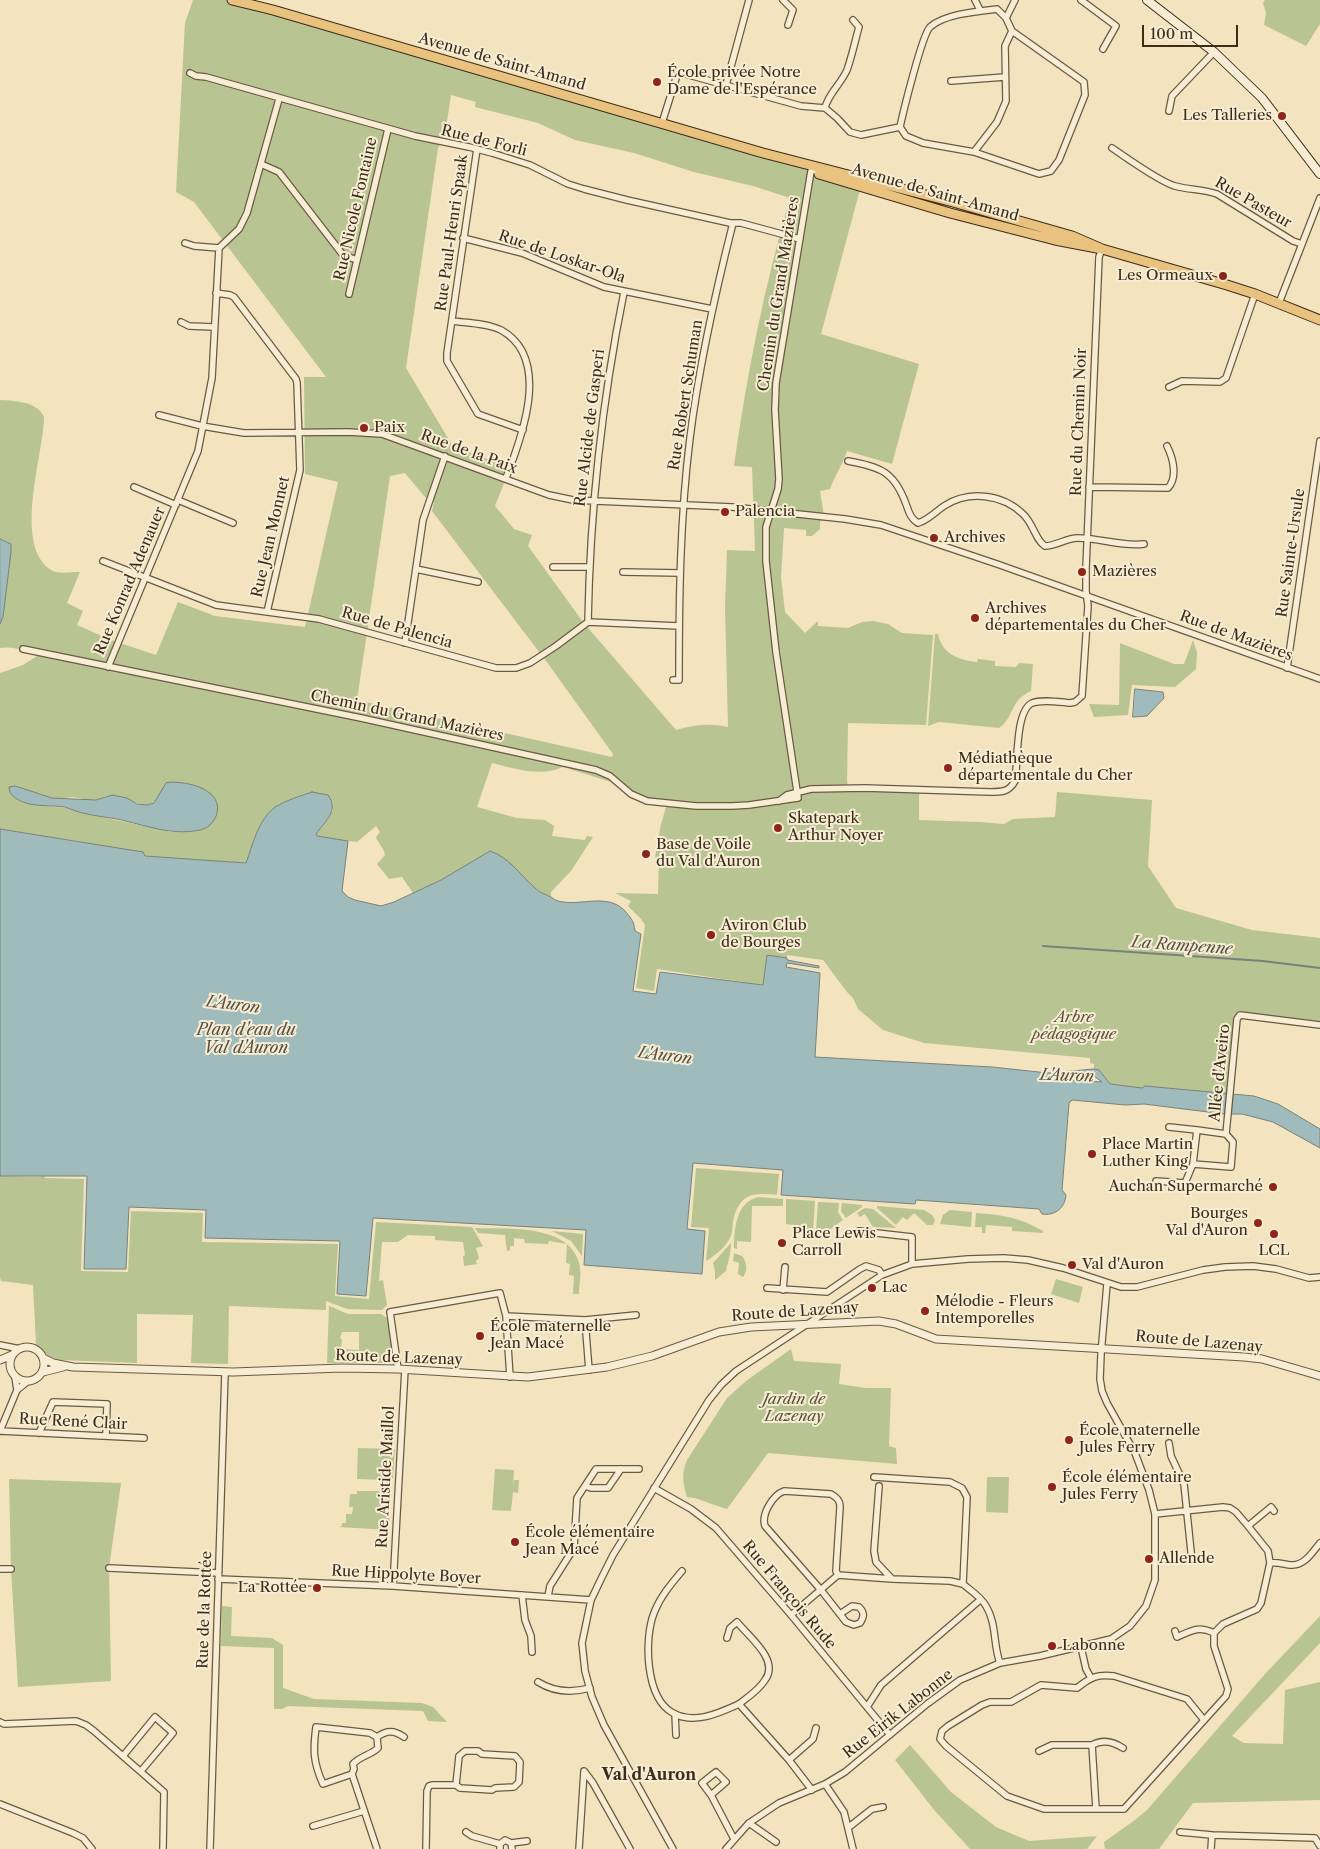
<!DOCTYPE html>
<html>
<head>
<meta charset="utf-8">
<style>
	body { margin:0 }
	#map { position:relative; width:1320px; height:1849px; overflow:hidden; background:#f3e3be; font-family:"Libre Caslon Text",serif }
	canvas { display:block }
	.scale { position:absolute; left:1142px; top:25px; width:96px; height:22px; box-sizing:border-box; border:2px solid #3c2c18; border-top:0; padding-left:6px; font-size:15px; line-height:18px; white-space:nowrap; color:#3c2c18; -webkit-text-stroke:4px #f7edd5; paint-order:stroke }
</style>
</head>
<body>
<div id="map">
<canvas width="1320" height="1849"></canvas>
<div class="scale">100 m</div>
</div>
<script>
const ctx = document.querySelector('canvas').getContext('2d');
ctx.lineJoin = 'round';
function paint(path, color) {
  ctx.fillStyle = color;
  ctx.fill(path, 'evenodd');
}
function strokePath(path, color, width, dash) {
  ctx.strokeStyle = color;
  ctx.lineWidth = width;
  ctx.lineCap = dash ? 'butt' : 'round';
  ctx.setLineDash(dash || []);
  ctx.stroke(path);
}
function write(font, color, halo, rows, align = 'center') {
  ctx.font = font + ' "Libre Caslon Text",serif';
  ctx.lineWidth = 4;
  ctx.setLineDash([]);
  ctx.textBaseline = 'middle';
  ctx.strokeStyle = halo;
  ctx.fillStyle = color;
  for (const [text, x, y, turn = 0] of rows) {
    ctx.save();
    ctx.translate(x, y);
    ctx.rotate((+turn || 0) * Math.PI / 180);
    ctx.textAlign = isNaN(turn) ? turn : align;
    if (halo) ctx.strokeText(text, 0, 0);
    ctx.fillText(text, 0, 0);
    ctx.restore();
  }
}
paint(new Path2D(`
	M193,0H232L763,153L811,171L861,186L821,334L919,364L892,464L847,451C843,464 835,475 830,489L820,491L824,516L820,522V529L812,536H806V530L784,528L781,577L785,612L805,633L818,621V626L848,628L862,622L873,621L888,624L902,633L933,635L926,725L848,723L847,781L848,787L919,790V820L980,822L1004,824L1013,819L1055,817L1057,792L1152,800L1148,866L1176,908L1252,930L1320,938V1025L1240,1015L1230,1094L1145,1086L1142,1088L1110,1084L1099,1070L1094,1069V1064L1090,1063V1058L924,1043L883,1030L858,1009L853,998L847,992L823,960L787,955V958L767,955L763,985L657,969L654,991L636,988L645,925L641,919L628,906L631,901L615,893L658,894L659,858L655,857L661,824L667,804L647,801L621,785L563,767C540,777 516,769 492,763L477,807L517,818L545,820L554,826L552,836L585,840L587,836L593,837L571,871L551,892V896L542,894L490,851L441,880L413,893L402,877L389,879L377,864L385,855C384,848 378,843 376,837L380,832L376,826L357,842L317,837L316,834L333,810L312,792C300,796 286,800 275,807C258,820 253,844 247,863L145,856L77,841L0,829V673L23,665L37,656C24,650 14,646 0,648V400C15,401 37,401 44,417C44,454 11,548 53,571C59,574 72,572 80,572L67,603L83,611L77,625L111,640L156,655L178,602L215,616L305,627L338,482L305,474L304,377H326L194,202L176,192L185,23ZM451,95L476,102L475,107L538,123L575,140L634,153L694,172L753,186L790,198C764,288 747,373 734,466L752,467L755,551L727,550L725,608L728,727C709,723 694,725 676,730L583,622L528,546L532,535L514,529L495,506L510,468L452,445L406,368L438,148L445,135ZM405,473L424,496L434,502L432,511L549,665L613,754L612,757L357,700L390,476ZM15,786C28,791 42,797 55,798C63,799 71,796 79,798C84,799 88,801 94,800C100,799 106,795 112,795C129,795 144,814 158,798L202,829L189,832H172L83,813L67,808L38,805Z
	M1265,0H1320V24L1306,46L1264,25L1266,13L1263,3Z
	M935,634H938C942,654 958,660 977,662L978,659L995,661V666L1016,667L1019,663L1033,664L1031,691C1009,701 1015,717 999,728L939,722L928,726Z
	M1193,640L1197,652L1196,669L1175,687L1132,685L1128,715L1094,717L1089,704L1119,705L1120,643L1174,664H1184Z
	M696,1168L779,1174L777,1195C756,1193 741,1192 734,1217C732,1223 733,1230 731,1236C726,1247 716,1255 706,1261L709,1228L691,1227Z
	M44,1175L45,1178L84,1179L81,1271L128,1272L131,1211L203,1213L202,1242L338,1244L335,1296L369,1299L376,1222L472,1227L483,1246L476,1248L479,1258L476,1261L477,1264L464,1266L463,1256L465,1255L463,1242L435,1240V1236L408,1235L398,1242H382L379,1281L383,1280L387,1305L382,1310L347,1309L326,1301V1310L229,1306L228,1364L191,1363L193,1315L137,1314V1363L59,1360L48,1356L36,1344L33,1285L1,1281L0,1277V1176L39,1177Z
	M758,1197L783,1199V1206H752L751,1242L737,1241V1249L734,1248C734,1230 736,1202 758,1197Z
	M786,1199L815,1201L813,1231L801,1230L794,1225L786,1224Z
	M818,1202L839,1203L838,1212L843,1220L826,1232L816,1231Z
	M842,1203L862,1205V1207L846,1218L841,1211Z
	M877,1206L924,1210L932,1215L935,1220L933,1225H927L914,1213L907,1220L903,1217L896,1225L877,1208Z
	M865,1208L873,1209L896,1228L873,1227L865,1214L860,1217L857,1213Z
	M950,1210L972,1212L971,1227L940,1224L943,1215Z
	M976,1213C1004,1215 1018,1217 1043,1231V1233L1012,1231V1227L986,1225L985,1233H982V1227H975Z
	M475,1228C507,1229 569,1224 579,1263C582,1272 579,1284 579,1294H573L574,1276L569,1275L570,1264L566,1263L567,1244L549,1241L548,1244L525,1243L524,1239L514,1238V1246H510V1250L507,1251L505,1235L478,1233Z
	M552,1231L583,1234L582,1256L571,1241Z
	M731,1243C731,1254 728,1261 726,1271L715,1280V1271L713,1263Z
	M734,1253L742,1256C747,1262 748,1271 743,1277L738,1274L739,1263L733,1261Z
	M1056,1279L1083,1287L1079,1303L1051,1294Z
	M329,1306L348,1314H381L387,1318L394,1358L387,1363H327ZM342,1332H359V1350L341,1349L342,1340L340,1338Z
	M791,1349L794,1361L841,1364L839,1384L866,1388H891L889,1446L896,1448L897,1464L768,1453L727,1509C715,1506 697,1497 687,1497C683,1483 681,1474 687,1460L727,1398L746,1381Z
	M358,1448L395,1449L393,1478L388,1480L357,1479Z
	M495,1469L514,1470L513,1490L514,1480H519L518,1493L513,1492L511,1511L492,1510Z
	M987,1477H1009L1008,1513L986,1512Z
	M9,1479L121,1483L109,1568L111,1681L18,1687L11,1569Z
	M357,1491H391L389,1530L339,1527L342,1526V1523H346V1514H352L353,1507H349L350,1494H357Z
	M222,1606L232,1607L231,1636L272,1638L283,1645V1688L314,1699L422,1703L433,1707L447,1722L428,1721L423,1711L288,1706L282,1709H274V1648L221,1646Z
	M1320,1616V1643L1232,1736L1244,1743L1283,1744L1285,1690L1320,1682V1800L1193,1803L1159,1849H1105L1104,1842L1135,1820L1147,1810L1265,1674Z
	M910,1745L951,1792L996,1827L1029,1841L1097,1836L1087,1849H970L935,1811L895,1760Z`), '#b9c493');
const water = new Path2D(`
	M0,539L11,544V552L3,617L0,624Z
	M1135,689L1163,692L1164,698L1147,716L1133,717Z
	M173,782C187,783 201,785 212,795C224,807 215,827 200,830C171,836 145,825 117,819C106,817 94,816 83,813C77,812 71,809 65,807C52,805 36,807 23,802C16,799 9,795 9,787L15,786L52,798L96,800L112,795L127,798L137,804L147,805L154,803L166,783Z
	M312,792L328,795C339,811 326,820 316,834L317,836L348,841L342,891L348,897L355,900L381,906L394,902L441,880L490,851C509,857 520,875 535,888C540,893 545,894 551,897C554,899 555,900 558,901C581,907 607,892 625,911C631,918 634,921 635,931L641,934L633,991L656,994L660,972L763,985L767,955L787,958V960L819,966V968L787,963L786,967L820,973L815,1057L992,1067L1048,1073L1094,1069L1099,1070L1110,1084L1142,1088L1145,1086L1254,1096L1278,1104L1320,1129V1148L1273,1122L1242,1114H1224L1144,1104L1125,1105L1072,1100L1069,1103L1062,1190L1066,1195C1065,1208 1055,1216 1042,1214L1039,1209L916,1200L915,1204L781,1195L783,1170L693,1163L687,1229L705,1231L702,1274L584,1265L586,1230L373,1218L366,1296L337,1294L340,1241L205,1238L206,1210L129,1207L126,1269H84L87,1176H0V829L143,852L145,856L246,863C253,844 258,820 275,807C286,800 301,796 312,792ZM1070,1075L1094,1076L1102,1082L1073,1080Z`);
paint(water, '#a0bbbc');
strokePath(water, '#78827a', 1);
strokePath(new Path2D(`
	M1043,946L1263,961L1320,968`), '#78827a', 2);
const minor = new Path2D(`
	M783,0L793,10L788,25
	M975,0L980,10
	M1081,0L1116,26L1103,49
	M1006,18L997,9C979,11 944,14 930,27C922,35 903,113 900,127L906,136L923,143L974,152L1039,174L1051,171L1059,160L1085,95L1084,82L1012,31
	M190,73L196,76L206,77L415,136L469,147L492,153L530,165L568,184L584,189L627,200L730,223H741L800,239
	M951,81L1005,77
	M726,85L749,0
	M825,108C828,94 841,84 847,70C852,56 855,41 859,27L853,20
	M1169,111L1172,96L1214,52
	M662,123L678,72L801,106L825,108L837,118L850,132L861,135L900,127
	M1112,148C1127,158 1160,182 1175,186C1189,190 1203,189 1217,194L1293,241L1302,244
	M477,149L447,353V361L478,414L523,430
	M974,152L997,122L1006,101L1005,46L1012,31L1006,18L1015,0
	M261,164L279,172L343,255L357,260
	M463,238L522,253L604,287L712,309
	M185,243L194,246L219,248
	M216,293L230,295L234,297L296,379L297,383L300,470L267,612
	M349,294L388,129
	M1279,303L1320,198
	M452,321C467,323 487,323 501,330C552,358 522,437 506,478
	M181,322L189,326L214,327
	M1169,387L1182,381L1220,382L1226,378L1255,294
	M159,415L202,426L244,433L348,432L382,434L549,495L573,500L732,507L845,519L881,525L997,564L1320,679
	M848,461C880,467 894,471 906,504C909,512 910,518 918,523C928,520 935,512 944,506C969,490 1002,494 1023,514C1033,523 1036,541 1045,546C1056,546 1066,538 1078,538C1100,538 1122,547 1144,544
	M134,487L176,505
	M1089,487L1168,488C1178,477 1173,458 1167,446
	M178,500L233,523
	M103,561L216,605L319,619L496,668H516L530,663L556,646L588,622L679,626
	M553,567H588
	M416,569L478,582
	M623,572L680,573
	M588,622C590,511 602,401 624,292
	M405,643L423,520L445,456
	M23,649L361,718L596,770L610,776L631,794L647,801L696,806H732L749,805L798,798L776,652L766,561V527L778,489L779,479L775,410L776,383L811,171L820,170
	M108,667L198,451L212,378L219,248L239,229L247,213L279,99
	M1287,668L1320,441
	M673,680H679C679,599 680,518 690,438C699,365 715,294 733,223
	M779,801L787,795L811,789L865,788L990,792C1002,792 1009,792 1015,781C1018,764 1015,711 1032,703C1042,699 1059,702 1070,703L1075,702L1082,696L1088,606L1086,591V568L1099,257L1102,249
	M1169,1127L1197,1130
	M1193,1164L1197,1130L1226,1134
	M1156,1181L1185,1183L1193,1164L1231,1167L1233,1142L1226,1134L1237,1019L1240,1015L1320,1025
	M859,1231L912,1237V1264
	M767,1288L827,1292L860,1269L866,1266L879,1270L882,1275
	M783,1290L785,1267
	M506,1316L585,1320L636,1315
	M585,1320L589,1370
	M0,1345L20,1349
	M398,1369L390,1312L500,1293L506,1316L510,1377
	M15,1377L17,1390
	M0,1431L144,1438
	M0,1431L17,1390L27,1382
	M39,1433L53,1402L107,1404L106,1436
	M1169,1443L1171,1456L1184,1484L1192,1561L1198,1560
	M874,1477L950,1482L962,1488L967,1497L963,1584L950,1581L892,1579
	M585,1486L591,1488H608L621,1469
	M654,1488L691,1509L716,1528L791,1615L890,1735
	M1155,1514L1223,1507L1230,1508L1236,1512L1248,1526L1268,1551L1270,1563L1261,1603L1257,1609L1223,1624L1214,1633V1646L1228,1689L1226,1696L1124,1809H1044L1007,1796L946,1746L940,1739L942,1731L948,1726L982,1705L990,1702H1011L1041,1685L1077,1688C1091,1677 1097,1674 1114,1676L1187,1699L1204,1720
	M1248,1526L1271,1507L1274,1511
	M1270,1563C1277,1562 1283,1564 1291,1565C1304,1566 1312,1553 1320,1543
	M109,1568L218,1573
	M0,1569H11
	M682,1571C671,1584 660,1597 654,1613C644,1638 645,1698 673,1713C694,1725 719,1713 739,1704L789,1760L812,1790
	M838,1575L836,1571L840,1507C840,1500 837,1498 831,1494L784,1491C773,1495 761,1514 765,1526L821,1590L846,1622L854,1625L860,1623C864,1617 865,1613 859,1607L852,1606L840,1614
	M218,1579L393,1586L591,1600
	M963,1584C970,1590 981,1597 986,1606C997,1624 993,1645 1000,1663
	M393,1586L405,1369
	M522,1595L525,1620L531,1636L532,1652
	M548,1596L550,1586L574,1548L577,1498L596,1469H639
	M791,1615L838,1575L892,1579L876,1562L874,1551L879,1486
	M1175,1631L1177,1637C1193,1630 1198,1626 1214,1633
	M727,1638L730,1628L737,1622C749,1637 780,1660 765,1680C759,1690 748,1697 739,1704
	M1081,1647L1086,1669L1091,1678
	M538,1682C554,1692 572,1693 590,1688
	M867,1707L881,1685L980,1600
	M675,1714L676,1735
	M0,1722L4,1724L76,1721L86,1725L94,1731L164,1792L163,1849
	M377,1737C387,1730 394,1730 404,1737
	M1092,1745L1096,1809
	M1039,1751L1052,1745H1092C1103,1739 1114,1742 1123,1748
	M123,1756L155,1717L173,1733L141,1771
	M789,1760L813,1739L816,1728
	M352,1774L323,1784C313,1762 313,1750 316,1727L370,1733L377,1737L378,1748C371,1755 360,1756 353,1764L354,1769L352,1774L377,1849
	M825,1784L844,1812L853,1849
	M711,1795L702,1783L716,1772L726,1782L711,1795L734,1839
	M0,1804L73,1833L83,1838L92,1849
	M749,1823L776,1842
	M313,1826L364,1811
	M849,1827L872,1809L883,1807
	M466,1832L472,1836L500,1844
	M1180,1832L1212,1835
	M511,1843L527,1841
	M210,1849L225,1372
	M426,1849L427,1791L429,1786L432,1785H456L460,1788L492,1790L495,1788L514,1787L519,1782L520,1762L515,1756L482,1754L478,1751H465L459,1756L456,1785
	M500,1849V1844L505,1840L511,1843L512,1849
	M579,1849L584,1771L593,1783L630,1849
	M673,1849L604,1725L592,1697L585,1671L582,1643L591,1600L602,1577L613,1555L709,1400L721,1385L736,1371L882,1275L912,1264L968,1259L1004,1258L1028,1260L1063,1268L1121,1287H1137L1203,1270L1225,1267L1253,1266L1276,1269L1309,1278L1320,1277
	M726,1849L749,1823L779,1803L825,1784L845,1772L927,1704L960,1680L1000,1663L1040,1656L1111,1639L1130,1626L1146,1606L1155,1580V1514L1149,1490L1135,1453L1107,1403L1102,1391L1100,1379L1101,1354L1107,1284
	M1211,1849L1212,1835L1315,1838L1320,1846`);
const tertiary = new Path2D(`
	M10 1364a17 17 0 1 1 34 0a17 17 0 1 1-34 0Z
	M43,1358L53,1363L73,1367L233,1372L342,1368L398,1369L528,1377L607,1367L652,1356L719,1332L751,1327L879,1321L896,1324L936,1339L1244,1357L1262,1359L1320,1376
	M0,1360L12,1355
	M43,1372L63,1367`);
const secondary = new Path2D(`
	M1147,0L1214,52L1262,98L1320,174`);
const primary = new Path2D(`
	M232,0L273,10L763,153L953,202L1072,236L1102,249
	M819,174L950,213L1055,240L1102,249L1227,285L1255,294L1320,320`);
strokePath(minor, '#6a5a42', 8);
strokePath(tertiary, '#6a5a42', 9);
strokePath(secondary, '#3c2c18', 10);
strokePath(primary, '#3c2c18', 11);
strokePath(minor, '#f7edd5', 5.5);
strokePath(tertiary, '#f7edd5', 7);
strokePath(secondary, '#f7edd5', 8);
strokePath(primary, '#eac27f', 9);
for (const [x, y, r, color] of [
	[657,82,5,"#8f2418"],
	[1282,116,5,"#8f2418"],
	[1223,276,5,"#8f2418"],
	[364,428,5,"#8f2418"],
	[725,512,5,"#8f2418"],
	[934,538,5,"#8f2418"],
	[1082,572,5,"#8f2418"],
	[975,618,5,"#8f2418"],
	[948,768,5,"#8f2418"],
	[778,828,5,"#8f2418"],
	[646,854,5,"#8f2418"],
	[711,935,5,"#8f2418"],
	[1092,1154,5,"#8f2418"],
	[1273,1187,5,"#8f2418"],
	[1258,1223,5,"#8f2418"],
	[1274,1234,5,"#8f2418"],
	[782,1243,5,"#8f2418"],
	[1072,1265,5,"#8f2418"],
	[872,1288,5,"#8f2418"],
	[925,1311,5,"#8f2418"],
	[480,1336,5,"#8f2418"],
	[1069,1440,5,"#8f2418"],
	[1052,1487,5,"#8f2418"],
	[515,1542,5,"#8f2418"],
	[1149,1559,5,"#8f2418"],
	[317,1588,5,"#8f2418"],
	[1052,1646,5,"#8f2418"]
]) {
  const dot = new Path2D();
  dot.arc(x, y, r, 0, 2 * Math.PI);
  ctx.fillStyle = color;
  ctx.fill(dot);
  strokePath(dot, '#f7edd5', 2);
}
write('15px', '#3c2c18', '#f7edd5', [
	["Avenue de Saint-Amand",502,62,16],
	["Rue de Forli",484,141,14],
	["Avenue de Saint-Amand",935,193,16],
	["Rue Pasteur",1253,203,30],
	["Rue Nicole Fontaine",356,209,-77],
	["Rue Paul-Henri Spaak",452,233,-82],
	["Rue de Loskar-Ola",562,257,19],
	["Chemin du Grand Mazières",779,294,-81],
	["Rue Robert Schuman",686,395,-81],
	["Rue du Chemin Noir",1079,422,-88],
	["Rue Alcide de Gasperi",590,428,-83],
	["Rue de la Paix",469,452,20],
	["Rue Jean Monnet",271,537,-77],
	["Rue Sainte-Ursule",1291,553,-82],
	["Rue Konrad Adenauer",130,581,-67],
	["Rue de Palencia",397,628,16],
	["Rue de Mazières",1236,636,20],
	["Chemin du Grand Mazières",407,716,12],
	["Allée d'Aveiro",1220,1073,-84],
	["Route de Lazenay",795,1312,-4],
	["Route de Lazenay",1199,1342,5],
	["Route de Lazenay",399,1358,2],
	["Rue René Clair",73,1422,3],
	["Rue Aristide Maillol",386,1477,-87],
	["Rue Hippolyte Boyer",406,1575,3],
	["Rue François Rude",789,1595,50],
	["Rue de la Rottée",205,1610,-88],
	["Rue Eirik Labonne",898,1714,-38]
]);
write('15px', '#3c2c18', '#f7edd5', [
	["École privée Notre",667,73],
	["Dame de l'Espérance",667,90],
	["Les Talleries",1272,116,"right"],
	["Les Ormeaux",1213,276,"right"],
	["Paix",374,428],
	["Palencia",735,512],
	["Archives",944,538],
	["Mazières",1092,572],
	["Archives",985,609],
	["départementales du Cher",985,626],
	["Médiathèque",958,759],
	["départementale du Cher",958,776],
	["Skatepark",788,819],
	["Arthur Noyer",788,836],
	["Base de Voile",656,845],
	["du Val d'Auron",656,862],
	["Aviron Club",721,926],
	["de Bourges",721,943],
	["Place Martin",1102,1145],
	["Luther King",1102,1162],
	["Auchan Supermarché",1263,1187,"right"],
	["Bourges",1248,1214,"right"],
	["Val d'Auron",1248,1231,"right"],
	["Place Lewis",792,1234],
	["Carroll",792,1251],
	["LCL",1274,1251,"center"],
	["Val d'Auron",1082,1265],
	["Lac",882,1288],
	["Mélodie - Fleurs",935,1302],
	["Intemporelles",935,1319],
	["École maternelle",490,1327],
	["Jean Macé",490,1344],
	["École maternelle",1079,1431],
	["Jules Ferry",1079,1448],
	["École élémentaire",1062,1478],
	["Jules Ferry",1062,1495],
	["École élémentaire",525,1533],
	["Jean Macé",525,1550],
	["Allende",1159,1559],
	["La Rottée",307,1588,"right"],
	["Labonne",1062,1646]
], 'left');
write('italic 15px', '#5b5237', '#f7edd5', [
	["Arbre",1074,1018],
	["pédagogique",1074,1035],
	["Jardin de",794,1400],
	["Lazenay",794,1417]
]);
write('italic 16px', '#555041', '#f7edd5', [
	["La Rampenne",1182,946,4],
	["L'Auron",233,1005,7],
	["Plan d'eau du",246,1030],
	["Val d'Auron",246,1048],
	["L'Auron",665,1056,7],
	["L'Auron",1067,1076,2]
]);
write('bold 16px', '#3c2c18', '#f7edd5', [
	["Val d'Auron",649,1775]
]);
</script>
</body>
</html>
